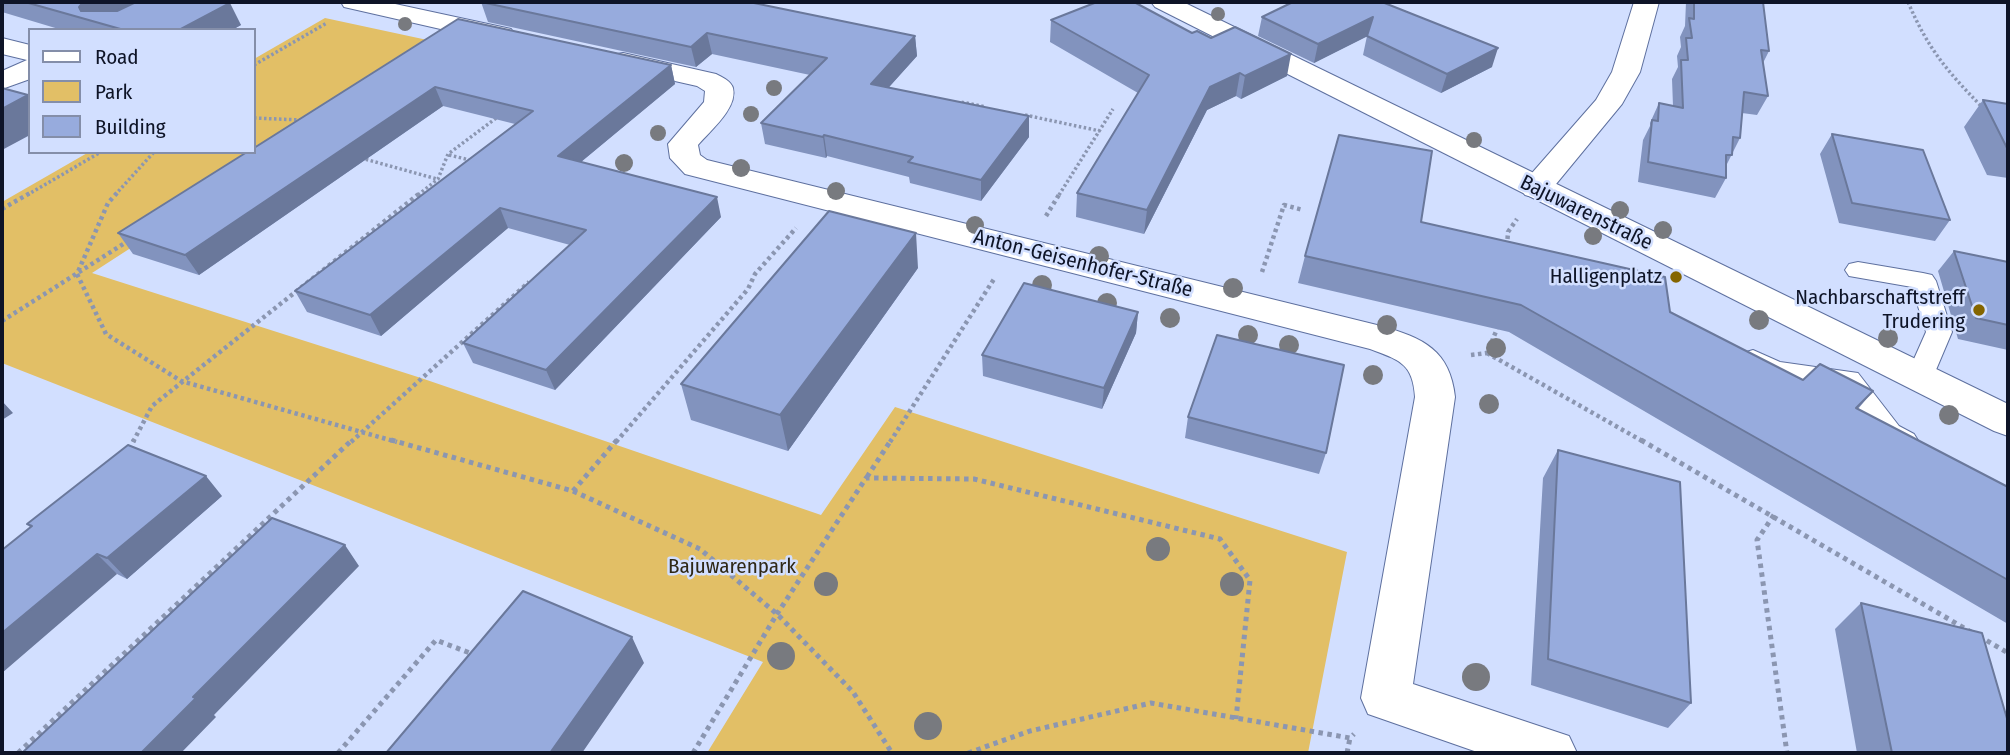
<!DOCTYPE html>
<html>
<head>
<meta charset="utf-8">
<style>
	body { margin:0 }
	#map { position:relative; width:2010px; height:755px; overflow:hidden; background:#d2dfff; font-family:"Fira Sans Condensed",sans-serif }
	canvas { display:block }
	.frame { position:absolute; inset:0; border:4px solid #0e1427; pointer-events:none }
	.legend { position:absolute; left:28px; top:28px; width:228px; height:126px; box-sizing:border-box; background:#d2dfff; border:2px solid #848ea9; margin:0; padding:9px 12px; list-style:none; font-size:21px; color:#0e1427 }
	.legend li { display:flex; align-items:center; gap:14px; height:35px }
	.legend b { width:35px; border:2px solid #848ea9 }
</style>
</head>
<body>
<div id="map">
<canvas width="2010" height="755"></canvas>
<div class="frame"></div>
<ul class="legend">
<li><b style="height:9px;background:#fff"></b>Road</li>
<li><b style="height:19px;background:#e2bf66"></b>Park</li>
<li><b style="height:19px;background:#97abdd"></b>Building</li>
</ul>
</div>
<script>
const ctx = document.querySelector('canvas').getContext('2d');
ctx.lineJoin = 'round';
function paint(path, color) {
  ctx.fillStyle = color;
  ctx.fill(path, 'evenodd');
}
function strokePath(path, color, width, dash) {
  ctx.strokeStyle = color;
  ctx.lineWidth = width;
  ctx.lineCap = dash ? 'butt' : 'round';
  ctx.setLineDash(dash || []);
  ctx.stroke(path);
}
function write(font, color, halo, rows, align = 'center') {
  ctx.font = font + ' "Fira Sans Condensed",sans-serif';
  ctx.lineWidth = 5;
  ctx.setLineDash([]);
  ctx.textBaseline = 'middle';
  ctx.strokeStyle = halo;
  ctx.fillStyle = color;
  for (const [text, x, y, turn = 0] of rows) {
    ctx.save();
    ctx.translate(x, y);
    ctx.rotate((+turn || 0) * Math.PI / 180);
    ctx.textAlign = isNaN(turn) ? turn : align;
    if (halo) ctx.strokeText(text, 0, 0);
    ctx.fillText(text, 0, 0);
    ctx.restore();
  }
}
paint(new Path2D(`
	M325,18L446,44L92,273L421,378L821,515L895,407L1347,552L1308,753H707L763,662L2,363V202L89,152H254V59Z`), '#e2bf66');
const service = new Path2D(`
	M1858,262L1923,273L1932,275L1936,281L1952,332L1930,384L1920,387L1910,384L1906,377L1926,332L1912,287L1849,276L1845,270L1849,264Z
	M1753,350L1780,362L1858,373L1899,426L1914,434L1919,442L1914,450L1904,453L1879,442L1839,389C1812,385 1754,385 1739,360L1743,353Z`);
const minor = new Path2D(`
	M341,2H386L511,29L515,35L511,41L502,43L344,7Z
	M1634,2H1659L1640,72L1622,104L1547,195L1536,198L1525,195L1520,188L1525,181L1596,100L1612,72Z
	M2,38L30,45V79L2,89V71L27,60L2,54Z
	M623,53L716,74C722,77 731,81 733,88C738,108 710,131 698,145L700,155L707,160L1381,326C1423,338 1450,350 1455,397L1413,684L1569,736L1577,753H1480L1368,714L1361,698L1415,397C1413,363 1399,360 1370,349L685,174L670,158L668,144L704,102L705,91L697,86L613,67L609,61L613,55Z`);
const secondary = new Path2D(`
	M1151,2H1183L2008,404V436L1994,431L1155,7Z`);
strokePath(service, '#5e709f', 2);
strokePath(minor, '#5e709f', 2);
strokePath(secondary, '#5e709f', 2);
strokePath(new Path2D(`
	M1908,2C1928,49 1947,71 1982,107
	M254,65L327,23
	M959,106L961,102L986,107
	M1025,115L1100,131
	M254,118L301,120
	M449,155L474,161
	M361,158L437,179
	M27,195L101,152
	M115,195L154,152
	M418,195L438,179L448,154L499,116
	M1059,195L1113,109`), '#8b96b1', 3.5, [2.5, 2.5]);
strokePath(new Path2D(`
	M117,193L108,203L77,274L106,334L181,381L397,442
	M2,209L30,193
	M1046,216L1060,193
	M1507,246L1508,232L1517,219
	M1262,272L1284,205L1303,210
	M2,321L128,241
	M1487,353L1644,442
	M1471,355L1487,353L1497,329
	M133,442L152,406L420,193
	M351,442L529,282
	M616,442L748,289L755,274L796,228
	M890,442L994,279`), '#8b96b1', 4.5, [3.5, 3.5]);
strokePath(new Path2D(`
	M391,440L573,491L700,549L777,614L853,692L892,753
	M1641,440L1971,632
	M129,450L134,440
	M867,477L891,440
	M573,491L617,440
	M1774,515L1757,540L1787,753
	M1979,636L2008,653
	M18,753L352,440
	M338,753L436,640L475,655
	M693,753L777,614L866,478L974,479L1220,539L1250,580L1236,719
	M968,753L1030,731L1151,703L1350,738L1354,734
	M1347,753L1350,738`), '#8b96b1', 5, [4.5, 4.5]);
paint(service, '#fff');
paint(minor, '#fff');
paint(secondary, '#fff');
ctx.fillStyle = '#787a7f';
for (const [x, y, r] of [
	[1218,14,7],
	[405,24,7],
	[774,88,8],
	[751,114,8],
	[658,133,8],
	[1474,140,8],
	[624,163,9],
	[741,168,9],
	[836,191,9],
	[1620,210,9],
	[975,225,9],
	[1663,230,9],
	[1593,236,9],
	[1099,256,10],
	[1042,285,10],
	[1233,288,10],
	[1107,303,10],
	[1170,318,10],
	[1759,320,10],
	[1387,325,10],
	[1248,335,10],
	[1888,338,10],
	[1289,345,10],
	[1496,348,10],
	[1373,375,10],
	[1489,404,10],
	[1949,415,10],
	[1158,549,12],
	[826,584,12],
	[1232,584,12],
	[781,656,14],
	[1476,677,14],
	[928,726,14]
]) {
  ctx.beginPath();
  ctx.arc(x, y, r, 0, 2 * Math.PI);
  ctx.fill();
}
paint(new Path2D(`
	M2,2H224L241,25L232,30H62L2,12Z
	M481,2L915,36L917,56L888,88L1029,137L981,201L910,183L909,177L827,156L826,158L765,144L761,123L810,75L712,54L696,67L488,22Z
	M1293,2L1492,67L1441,93L1363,55L1367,36L1314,63L1258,36L1262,17Z
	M1686,2H1763L1769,51L1763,63L1768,96L1757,115L1742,113L1740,138L1726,166V178L1715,198L1638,182L1643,140L1650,126V123L1659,103L1673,106L1672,79L1678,67L1677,56L1681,47L1680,37L1685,26Z
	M458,19L671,65L675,84L581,162L721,217L555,390L473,363L463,343L570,245L508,228L381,336L307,312L295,291L515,124L443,106L199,275L133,254L118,233Z
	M1051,20L1192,33L1287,76L1241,99L1236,96L1207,110L1144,234L1076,217L1077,193L1138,93L1050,42Z
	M1983,100L2008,104V178L1987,175L1964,127Z
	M1832,134L1950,220L1935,241L1839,223L1820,154Z
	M1421,222L1670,312L1803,380L1873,391L1858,409L2008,487V624L1509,332L1298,283L1305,256Z
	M1954,251L2008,262V350L1958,339L1938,271Z
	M918,268L788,451L691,420L681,384Z
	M1138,312L1136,333L1102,409L983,376L982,355Z
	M1188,417L1326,453L1319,474L1185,438Z
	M1558,450L1691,703L1668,728L1531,685L1543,478Z
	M222,496L127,579L117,574L30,527L27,524Z
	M1861,603L2008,753H1857L1835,629Z`), '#8293be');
paint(new Path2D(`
	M83,2H140L98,22L87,19L79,7Z
	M230,3L241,25L232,30H179Z
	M1373,17L1368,36L1314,63L1318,44Z
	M707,33L712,54L696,67L691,47Z
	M915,36L917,56L873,105L871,84Z
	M1498,48L1492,67L1441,93L1447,74Z
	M1291,54L1287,76L1241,99L1245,76Z
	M671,65L675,84L564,176L558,156Z
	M1240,73L1236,96L1207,110L1144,234L1147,210L1210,87Z
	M435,87L443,106L199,275L185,255Z
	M28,95L30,97V135L2,150V109Z
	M1029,116V137L981,201V180Z
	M824,135L827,156L826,158L823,137Z
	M717,197L721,217L555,390L546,370Z
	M500,208L508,228L381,336L370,315Z
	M916,233L918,268L788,451L780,415Z
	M1138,312L1136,333L1102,409L1104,388Z
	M2,401L13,413L2,420Z
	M206,476L222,496L127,579L107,558Z
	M345,545L359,566L214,715L216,717L181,753H141L193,697Z
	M97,554L117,574L2,673V633Z
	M632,637L644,663L582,753H550Z`), '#6a789b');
const building = new Path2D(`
	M25,2H83L79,7L81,11H117L136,2H224L230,3L179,30H124Z
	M481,2H749L915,36L871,84L1029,116L981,180L908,162L913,157L824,135L823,137L761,123L827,58L707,33L691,47Z
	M1097,2H1134L1192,33L1197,31L1211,38L1235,27L1291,54L1245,76L1240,73L1210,87L1147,210L1077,193L1149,75L1051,20Z
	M1293,2H1382L1498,48L1447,74L1367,36L1373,17L1318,44L1262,17Z
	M1694,2H1763L1769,51L1761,50L1768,96L1744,92L1740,138L1733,137L1732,155H1726V178L1648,162L1652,120L1658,121L1659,103L1683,108L1681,60H1688L1686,38H1692L1689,18L1694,19Z
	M458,19L671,65L558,156L717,197L546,370L463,343L586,230L500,208L370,315L295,291L533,111L435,87L185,255L118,233L247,152H254V148Z
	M2,88L28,95L2,109Z
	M1983,100L2008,104V148H2007Z
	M1832,134L1923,150L1950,220L1852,203Z
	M1339,135L1432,151L1421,222L1665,277L1670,312L1803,380L1820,364L1873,391L1856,408L2008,487V580L1521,305L1305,256Z
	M829,211L916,233L780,415L681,384Z
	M1954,251L2008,262V325L1976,318Z
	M1024,283L1138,312L1104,388L982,355Z
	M1217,335L1344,365L1326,453L1188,417Z
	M128,445L206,476L107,558L97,554L2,633V550L32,526L27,524Z
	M1558,450L1680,482L1691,703L1548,659Z
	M272,518L345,545L193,697L196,698L141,753H22Z
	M523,591L632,637L550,753H386Z
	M1861,603L1982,633L2008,722V753H1892Z`);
paint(building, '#97abdd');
strokePath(building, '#6a789b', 2);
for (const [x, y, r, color] of [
	[1676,277,7,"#846500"],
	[1979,310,7,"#846500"]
]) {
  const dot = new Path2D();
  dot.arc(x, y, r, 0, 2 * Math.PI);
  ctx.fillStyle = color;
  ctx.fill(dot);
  strokePath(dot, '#d2dfff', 2.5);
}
write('21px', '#0e1427', '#d2dfff', [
	["Bajuwarenstraße",1586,213,26],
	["Anton-Geisenhofer-Straße",1083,264,14]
]);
write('21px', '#0e1427', '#d2dfff', [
	["Halligenplatz",1662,277],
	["Nachbarschaftstreff",1965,298],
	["Trudering",1965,322]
], 'right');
write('21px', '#2f2816', '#d2dfff', [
	["Bajuwarenpark",732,567]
]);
</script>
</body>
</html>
